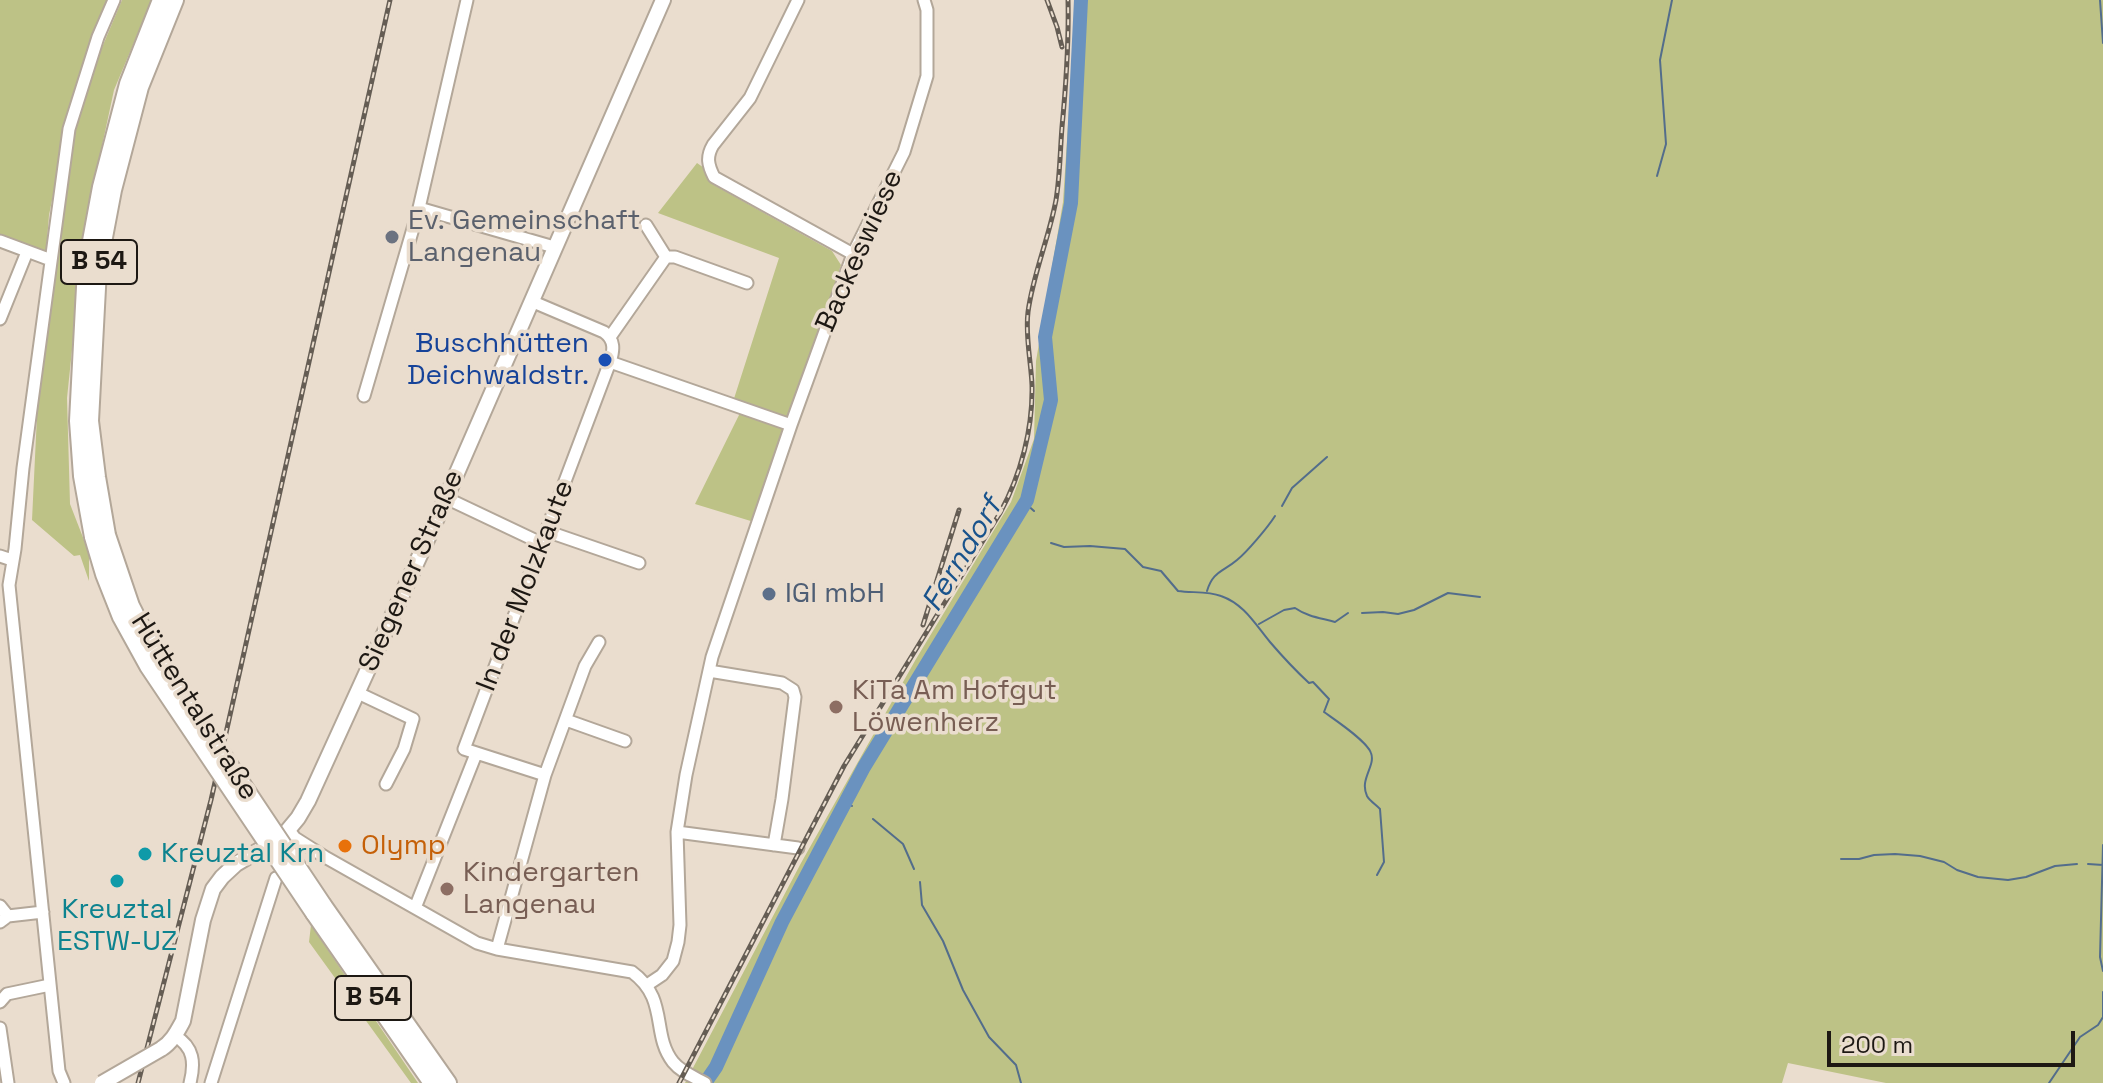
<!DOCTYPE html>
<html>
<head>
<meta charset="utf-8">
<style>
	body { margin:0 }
	#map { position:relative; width:2103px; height:1083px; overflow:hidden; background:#eaddce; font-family:"Space Grotesk",sans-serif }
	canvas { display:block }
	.scale { position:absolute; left:1827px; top:1031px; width:248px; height:36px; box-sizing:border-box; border:4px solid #1d1813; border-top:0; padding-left:10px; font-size:24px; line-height:28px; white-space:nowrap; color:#1d1813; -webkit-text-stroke:6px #eaddce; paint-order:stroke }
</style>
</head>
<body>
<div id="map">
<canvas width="2103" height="1083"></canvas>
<div class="scale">200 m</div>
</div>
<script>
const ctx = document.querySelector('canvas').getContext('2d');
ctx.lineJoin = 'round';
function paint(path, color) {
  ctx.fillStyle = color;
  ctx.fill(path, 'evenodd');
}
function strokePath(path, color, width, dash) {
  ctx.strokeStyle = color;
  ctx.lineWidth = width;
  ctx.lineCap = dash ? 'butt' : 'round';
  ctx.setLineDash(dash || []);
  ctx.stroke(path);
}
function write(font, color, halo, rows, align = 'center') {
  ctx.font = font + ' "Space Grotesk",sans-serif';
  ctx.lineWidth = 7;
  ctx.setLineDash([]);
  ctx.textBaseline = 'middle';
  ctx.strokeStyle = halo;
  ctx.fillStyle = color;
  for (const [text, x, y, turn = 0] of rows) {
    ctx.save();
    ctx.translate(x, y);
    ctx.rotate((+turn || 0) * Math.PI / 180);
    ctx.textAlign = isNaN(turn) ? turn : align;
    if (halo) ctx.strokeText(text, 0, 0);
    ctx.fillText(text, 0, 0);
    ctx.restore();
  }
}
paint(new Path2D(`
	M0,0H108L73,97L49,215L46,253L0,238Z
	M122,0H152L114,90L85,225L67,398L70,504L89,553V581L80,555L74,556L32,520L40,353L64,181L87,83Z
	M1076,0H2103V1083H1886L1788,1063L1782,1083H685L801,863L916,659L1011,502L1034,439L1036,361L1063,202Z
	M697,163L707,170L714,185L832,251L841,265L754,522L695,504L740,413L731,408L779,258L658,213Z
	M311,925L418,1083H411L309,942Z`), '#bdc286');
strokePath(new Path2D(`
	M2100,0L2103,43
	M1657,176L1666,144L1660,60L1672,0
	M1025,503L1034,511
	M1282,506L1292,488L1327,457
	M1051,543L1064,547L1090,546L1125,549L1143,567L1161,571L1178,591C1192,593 1208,591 1221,596C1244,604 1255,624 1270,642C1282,656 1295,670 1309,683L1313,682L1329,699L1324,712C1335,720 1367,741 1371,753C1376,766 1359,779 1367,796C1369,800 1376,805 1380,809L1384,862L1377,875
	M1207,591C1213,571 1223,572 1237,560C1247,552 1268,527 1275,516
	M1362,613L1383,612L1398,614L1414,610L1448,593L1480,597
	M1259,624L1284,610L1295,608C1308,617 1321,618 1335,622L1348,613
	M846,802L852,806
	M873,819L903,844L914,869
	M2103,845L2100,957L2103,971
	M1841,859H1859L1874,855L1895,854L1920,856L1944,862L1957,870L1978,877L2008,880L2026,877L2055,866L2077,864
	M2088,864L2103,865
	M920,882L922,905L943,941L963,990L989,1037L1016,1065L1021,1083
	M2049,1083L2080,1037L2098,1025L2103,1017V992`), '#536d8b', 2);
strokePath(new Path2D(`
	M705,1083L716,1067L782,922L864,767L1027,500L1051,400L1045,337L1071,203L1081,0`), '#6a92bf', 14);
const minor = new Path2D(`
	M798,0L750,98L713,145C706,157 708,165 714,177L853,254
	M419,208L554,247
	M646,225L666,257
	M0,241L51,260
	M531,301L604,332C615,340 614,350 610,362L464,749L545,775
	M0,319L27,252
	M610,337L666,257H675L747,283
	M610,362L791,425
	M364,396L419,208L467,0
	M446,498L543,544
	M546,531L639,563
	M0,556L12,560
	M709,671L782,683L793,690L795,697L782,799L774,845
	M358,693L413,719L404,749L386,784
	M566,720L625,741
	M289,830L295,838L325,857L477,943L497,949L632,972C669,999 651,1034 673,1062C681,1072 694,1077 705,1083
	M677,832L798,848
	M0,906L8,916
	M415,908L476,754
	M0,922L8,916L43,912
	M497,949L545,775L585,666L599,642
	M647,985L662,975L673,961L678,942L680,925L677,832L686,775L712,657L791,425L853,254L904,152L927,76V10L924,0
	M0,1002L7,994L50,985
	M0,1028L8,1083
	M175,1036C194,1047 195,1063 190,1083
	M64,1083L59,1071L9,585L15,549L23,468L69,129L98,37L114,0
	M211,1083L276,878`);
const major = new Path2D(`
	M161,1049C172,1042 177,1032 183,1021L203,920L213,889L222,877L236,864L283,836L298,818L308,801L446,498L663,0`);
const highway = new Path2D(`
	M107,535L97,477L90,421L98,269L113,190L140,87L175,0
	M93,537L82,476L78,421L86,268L101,187L128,84L161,0
	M323,905L448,1083
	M314,913L432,1083`);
strokePath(minor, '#b3a799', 15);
strokePath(major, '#b3a799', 18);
strokePath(highway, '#b3a799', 20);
strokePath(minor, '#fff', 11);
strokePath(major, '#fff', 14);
strokePath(highway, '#fff', 16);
const rail = new Path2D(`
	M1047,0L1057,27L1062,47
	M923,625L959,510
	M138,1083L211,800L390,0
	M679,1083L844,766L1000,513C1021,475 1033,428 1032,385C1031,361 1025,336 1028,312C1033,274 1049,238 1056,200C1060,176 1060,152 1062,127C1066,85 1069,43 1068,0`);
strokePath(rail, '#655d54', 5);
strokePath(rail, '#eaddce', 2, [6]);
const majorBridge = new Path2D(`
	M102,1083L161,1049`);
const highwayBridge = new Path2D(`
	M107,535L131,606L156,655L323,905
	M93,537L104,574L121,617L148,666L314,913`);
strokePath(majorBridge, '#b3a799', 18, []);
strokePath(highwayBridge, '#b3a799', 20, []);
strokePath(majorBridge, '#fff', 14);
strokePath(highwayBridge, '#fff', 16);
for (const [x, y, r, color] of [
	[392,237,8,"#6b7280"],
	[605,360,8,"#1a4fb4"],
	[769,594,8,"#5c6f8a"],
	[836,707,8,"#8d6e63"],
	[345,846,8,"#e8710a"],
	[145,854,8,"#0f9aa8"],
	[117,881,8,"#0f9aa8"],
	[447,889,8,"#8d6e63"]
]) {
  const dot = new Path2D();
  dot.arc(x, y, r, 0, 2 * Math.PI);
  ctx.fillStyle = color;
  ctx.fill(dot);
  strokePath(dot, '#eaddce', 3);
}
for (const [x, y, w] of [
	[99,262,76],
	[373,998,76]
]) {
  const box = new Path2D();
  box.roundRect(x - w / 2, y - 22, w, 44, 6);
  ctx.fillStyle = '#eaddce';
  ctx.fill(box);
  strokePath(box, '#1d1813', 2);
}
write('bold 26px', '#1d1813', null, [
	["B 54",99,262],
	["B 54",373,998]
]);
write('28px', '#5b616d', '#eaddce', [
	["Ev. Gemeinschaft",408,221],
	["Langenau",408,253]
], 'left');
write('28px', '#1d1813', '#eaddce', [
	["Backeswiese",860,251,-66],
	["Siegener Straße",412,571,-66],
	["In der Molzkaute",526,586,-69],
	["Hüttentalstraße",194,707,58]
]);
write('28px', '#164399', '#eaddce', [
	["Buschhütten",589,344],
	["Deichwaldstr.",589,376]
], 'right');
write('28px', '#4e5e75', '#eaddce', [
	["IGI mbH",785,594]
], 'left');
write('28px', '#785e54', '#eaddce', [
	["KiTa Am Hofgut",852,691],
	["Löwenherz",852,723],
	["Kindergarten",463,873],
	["Langenau",463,905]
], 'left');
write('28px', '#c56008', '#eaddce', [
	["Olymp",361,846]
], 'left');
write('28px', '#0d838f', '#eaddce', [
	["Kreuztal Krn",161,854],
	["Kreuztal",117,910,"center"],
	["ESTW-UZ",117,942,"center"]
], 'left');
write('italic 30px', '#19538c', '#eaddce', [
	["Ferndorf",963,555,-59]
]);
</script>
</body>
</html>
